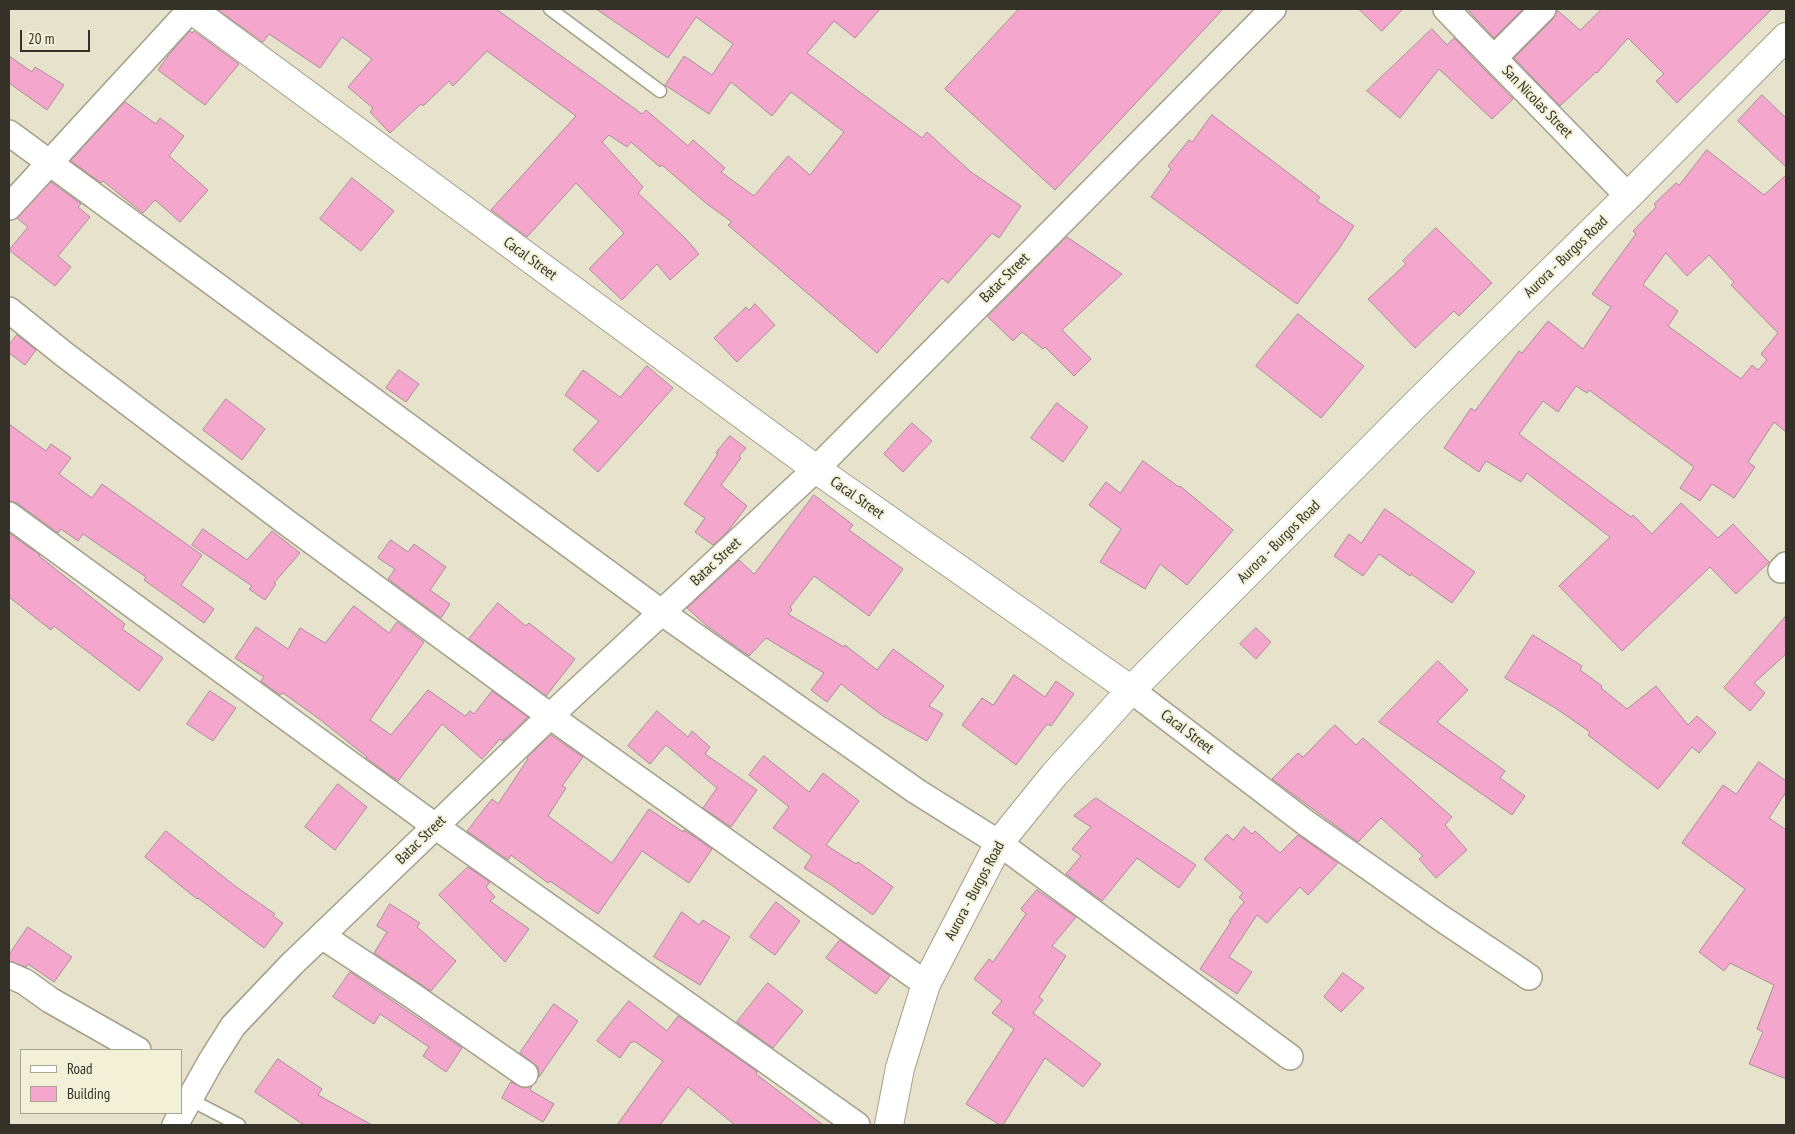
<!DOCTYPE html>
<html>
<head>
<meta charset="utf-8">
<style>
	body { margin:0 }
	#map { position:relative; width:1795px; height:1134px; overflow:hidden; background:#e6e2cb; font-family:"PT Sans Narrow",sans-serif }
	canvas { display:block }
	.frame { position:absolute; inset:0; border:10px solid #333128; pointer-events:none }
	.legend { position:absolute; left:20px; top:1049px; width:162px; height:65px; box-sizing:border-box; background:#f3f0d8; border:1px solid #a6a492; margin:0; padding:6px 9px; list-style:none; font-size:15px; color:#333128 }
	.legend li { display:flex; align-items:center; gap:10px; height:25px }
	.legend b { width:25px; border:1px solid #a6a492 }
	.scale { position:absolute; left:20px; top:30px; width:70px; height:22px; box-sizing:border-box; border:2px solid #333128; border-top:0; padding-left:6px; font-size:15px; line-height:18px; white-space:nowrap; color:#333128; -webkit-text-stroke:4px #f3f0d8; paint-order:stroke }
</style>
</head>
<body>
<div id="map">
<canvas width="1795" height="1134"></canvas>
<div class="frame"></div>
<ul class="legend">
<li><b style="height:6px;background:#fff"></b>Road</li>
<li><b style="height:14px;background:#f4a6cc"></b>Building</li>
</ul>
<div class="scale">20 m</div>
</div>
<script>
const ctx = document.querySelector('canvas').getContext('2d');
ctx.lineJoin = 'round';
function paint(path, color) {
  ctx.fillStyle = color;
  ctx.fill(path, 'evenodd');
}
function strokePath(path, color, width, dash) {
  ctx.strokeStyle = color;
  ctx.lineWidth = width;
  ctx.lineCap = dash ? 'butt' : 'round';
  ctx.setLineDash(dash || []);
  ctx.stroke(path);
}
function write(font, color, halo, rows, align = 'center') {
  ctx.font = font + ' "PT Sans Narrow",sans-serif';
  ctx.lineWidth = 4;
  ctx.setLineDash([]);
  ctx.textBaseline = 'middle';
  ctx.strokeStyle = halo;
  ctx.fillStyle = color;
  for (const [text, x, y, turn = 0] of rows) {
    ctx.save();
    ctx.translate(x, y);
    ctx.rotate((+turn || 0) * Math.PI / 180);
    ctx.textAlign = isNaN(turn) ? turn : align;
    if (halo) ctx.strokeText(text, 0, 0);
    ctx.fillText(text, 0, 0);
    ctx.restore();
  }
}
const building = new Path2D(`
	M217,9H496L642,114L646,110L688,146L693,140L725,168L721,172L754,196L788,156L810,175L844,132L791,92L772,116L731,82L709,114L665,85L684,56L712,75L733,44L696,17L668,58L596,9H880L855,38L834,21L807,53L922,138L927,132L971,172L1021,206L999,238L992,233L948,283L942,278L877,353L728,225L732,222L707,204L662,165L660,167L631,142L627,147L609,135L602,142L643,187L638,193L685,238L699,254L670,280L657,264L622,300L589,269L624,233L576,183L527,237L491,210L576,116L487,51L453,86L449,81L423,106L421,104L390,133L370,112L373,108L348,87L372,59L342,37L320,68L269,34L263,42Z
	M1019,9H1223L1055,190L945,89Z
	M1359,9H1403L1382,31Z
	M1468,9H1523L1494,38L1476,19Z
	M1602,9H1772L1677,103L1656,81L1664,74L1628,38L1597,73L1596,72L1560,106L1514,58L1553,19L1557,10L1580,30Z
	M1432,29L1447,45L1454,38L1513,99L1492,119L1439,69L1400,118L1367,91Z
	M190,31L192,33L194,31L239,64L205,105L158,70L168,56Z
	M9,56L32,72L35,67L64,85L47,110L9,83Z
	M1762,95L1786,118V167L1738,121Z
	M125,102L156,124L160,118L184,136L169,156L208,190L180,222L155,200L143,213L103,181L101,183L71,161Z
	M1212,115L1320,197L1317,201L1354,226L1338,250L1297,304L1151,197L1171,169L1168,166L1189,140L1192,142Z
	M1707,150L1764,195L1786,175V432L1774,422L1748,462L1755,467L1734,498L1712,484L1700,501L1680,488L1694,467L1589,390L1587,393L1576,386L1558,412L1543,401L1519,434L1631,517L1633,515L1652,534L1681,503L1718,538L1733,524L1769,562L1736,594L1710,567L1622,651L1559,586L1610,537L1527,473L1521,482L1486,461L1479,472L1444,448L1471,408L1475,411L1519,351L1522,353L1548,321L1583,349L1611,307L1592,294L1636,234L1633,231L1656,207L1654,204L1676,183L1679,185ZM1666,253L1687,276L1709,255L1734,282L1731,285L1778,333L1761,354L1767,360L1758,370L1752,365L1741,379L1668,326L1678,311L1643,285Z
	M352,178L394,211L361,251L320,219Z
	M51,182L81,204L78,207L90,217L58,256L71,267L55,286L9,250L28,227L17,218Z
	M1436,228L1492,283L1459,316L1454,311L1415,348L1368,299L1406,264L1403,261Z
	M1067,237L1122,274L1062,330L1091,359L1074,376L1045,347L1043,349L1022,332L1013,341L988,317Z
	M755,304L775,325L737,362L714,338L746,307L749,310Z
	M1298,314L1364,366L1321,418L1256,366Z
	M17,335L36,350L25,365L9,353V345Z
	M647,366L673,388L598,472L573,450L599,421L565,395L583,370L620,397Z
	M399,370L419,384L406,402L386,388Z
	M226,399L265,429L242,460L203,430Z
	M1057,403L1088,427L1063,462L1031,438Z
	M912,423L932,441L903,472L884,454Z
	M9,424L46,451L51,444L71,458L59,474L92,498L102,484L202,555L181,585L214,609L204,623L144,580L146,577L83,534L78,541L61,529L58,533L17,503L9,501Z
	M730,436L746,448L739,456L741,458L721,485L747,506L728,531L713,545L695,532L705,518L684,504L718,454L716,453Z
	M1143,461L1179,487L1180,486L1233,530L1187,585L1160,564L1145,589L1100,562L1121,529L1089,505L1106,482L1120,493Z
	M814,495L853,525L849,530L903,569L869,616L814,576L790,607L792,610L788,614L844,647L845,645L877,670L893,649L944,686L929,706L943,714L927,741L883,716L841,684L827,702L811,690L824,673L766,638L749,656L707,626L687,608L739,560L754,574Z
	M1385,509L1475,572L1452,603L1411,574L1410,576L1379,554L1363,576L1334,556L1349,534L1361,543Z
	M203,529L247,560L272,531L300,553L274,583L276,584L265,600L249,589L252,586L192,545Z
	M9,533L40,555L39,556L125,624L122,629L163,658L139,691L54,626L51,630L9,597Z
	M391,540L408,552L414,544L446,567L430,590L450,604L441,618L388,579L395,569L378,558Z
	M498,603L526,626L529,623L575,659L546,696L469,639Z
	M354,606L389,633L397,622L424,642L370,720L391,735L428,690L465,716L470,711L474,714L492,691L528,717L503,741L500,739L482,759L442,724L398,781L366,758L367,757L318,718L283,693L280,695L261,681L264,677L235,658L256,627L288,649L300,628L325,643Z
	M1786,616V654L1754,683L1765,693L1750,711L1724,688Z
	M1256,628L1271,642L1256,659L1240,644Z
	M1533,635L1582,666L1580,670L1602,686L1601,688L1627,709L1656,686L1688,725L1697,716L1716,733L1699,753L1692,747L1658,789L1588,735L1590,732L1557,709L1505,678Z
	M1438,661L1468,690L1437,722L1505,771L1500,778L1525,796L1512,815L1379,722Z
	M1014,675L1045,697L1056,681L1074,694L1051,726L1047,724L1016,765L962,725L982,698L993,705Z
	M210,691L236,708L213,741L187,724Z
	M657,711L688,737L692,731L710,747L705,754L757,790L731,827L703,808L717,788L666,745L650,764L628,746Z
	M1335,725L1356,745L1363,738L1452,817L1445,825L1467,850L1436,878L1419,859L1423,856L1381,818L1358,842L1272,779L1298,753L1303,757Z
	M551,735L583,757L562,786L566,788L548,816L612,863L649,809L683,832L684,830L686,831L712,849L689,883L642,851L598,914L550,881L548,883L511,855L508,860L467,831L492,799L498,804L528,759L527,758Z
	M764,756L809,792L823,773L859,801L826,845L856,864L858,862L893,887L873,915L830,884L804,868L812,856L773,828L789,807L749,775Z
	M1759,762L1786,781V792L1769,818L1786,830V1079L1749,1064L1763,1032L1757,1029L1774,985L1730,963L1724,971L1699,952L1745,889L1682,843L1723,785L1736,794Z
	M338,784L367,807L335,850L305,827Z
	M1096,798L1196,865L1179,888L1137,858L1102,901L1066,874L1081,856L1072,849L1091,827L1074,816Z
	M1244,827L1252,834L1255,831L1280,853L1298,835L1338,863L1308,895L1300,887L1267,923L1257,915L1229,957L1252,972L1237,994L1200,969L1231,922L1229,921L1244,902L1239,897L1243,893L1204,859L1227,834L1233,840Z
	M166,831L235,886L275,914L273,916L283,923L264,948L198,898L197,899L145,857Z
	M468,867L490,882L486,887L495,897L490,901L529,929L505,962L439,895Z
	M1037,890L1076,917L1052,946L1066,956L1039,997L1043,1000L1033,1013L1101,1064L1083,1087L1045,1058L1003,1125H1000L966,1104L1014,1029L992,1013L1002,1001L974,979L989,959L993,962L1026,914L1021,909Z
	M776,902L800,921L775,955L750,937Z
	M390,904L420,923L417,927L456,961L431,991L374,953L387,932L377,926Z
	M682,912L699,925L703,920L730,937L700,985L654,957Z
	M28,927L72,957L54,982L28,964L26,967L9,961V955Z
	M840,940L890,976L876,994L826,958Z
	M350,972L462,1048L446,1072L423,1056L429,1047L380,1014L374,1024L333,997Z
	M1343,973L1364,988L1341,1012L1324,997Z
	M768,983L803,1011L773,1048L737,1022Z
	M629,1001L667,1031L678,1016L755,1070L757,1072L756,1074L823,1125H735L688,1087L660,1125H617L663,1061L634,1041L632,1043L631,1042L620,1058L597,1041Z
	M554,1004L578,1021L539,1077L538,1067L520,1053Z
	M278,1059L322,1089L318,1095L372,1125H304L255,1092Z
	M511,1082L523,1088L532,1086L530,1090L554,1104L543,1122L502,1098Z`);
paint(building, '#f4a6cc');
strokePath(building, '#a68e99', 1);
const lane = new Path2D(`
	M550,9L660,91
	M189,1099L239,1125`);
const street = new Path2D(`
	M1446,9L1628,196
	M1495,57L1543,9
	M9,133L661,612L916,791L999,843L1290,1057
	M9,207L191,9
	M9,310L65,355L286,522L550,716L926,984
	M9,515L435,826L857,1125
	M1781,570L1786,565
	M1131,690L1306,823L1441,918L1529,977
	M322,936L410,994L525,1074
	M9,975L25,982L50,1000L138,1050
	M175,1125L211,1061L233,1026L291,965L550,716L816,469L1273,9`);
const secondary = new Path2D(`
	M191,9L816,469L1131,690
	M889,1125L900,1068L926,984L999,843L1054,775L1131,690L1417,403L1628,196L1786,37`);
strokePath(lane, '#a39f89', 15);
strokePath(street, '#a39f89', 28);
strokePath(secondary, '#a39f89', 30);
strokePath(lane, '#fff', 12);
strokePath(street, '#fff', 25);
strokePath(secondary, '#fff', 28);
write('15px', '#333128', '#f3f0d8', [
	["San Nicolas Street",1537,102,46],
	["Aurora - Burgos Road",1566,257,-44],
	["Cacal Street",530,259,36],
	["Batac Street",1005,278,-45],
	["Cacal Street",857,498,35],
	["Aurora - Burgos Road",1279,542,-45],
	["Batac Street",716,562,-43],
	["Cacal Street",1187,732,37],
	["Batac Street",421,840,-44],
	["Aurora - Burgos Road",975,891,-62]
]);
</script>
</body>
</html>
